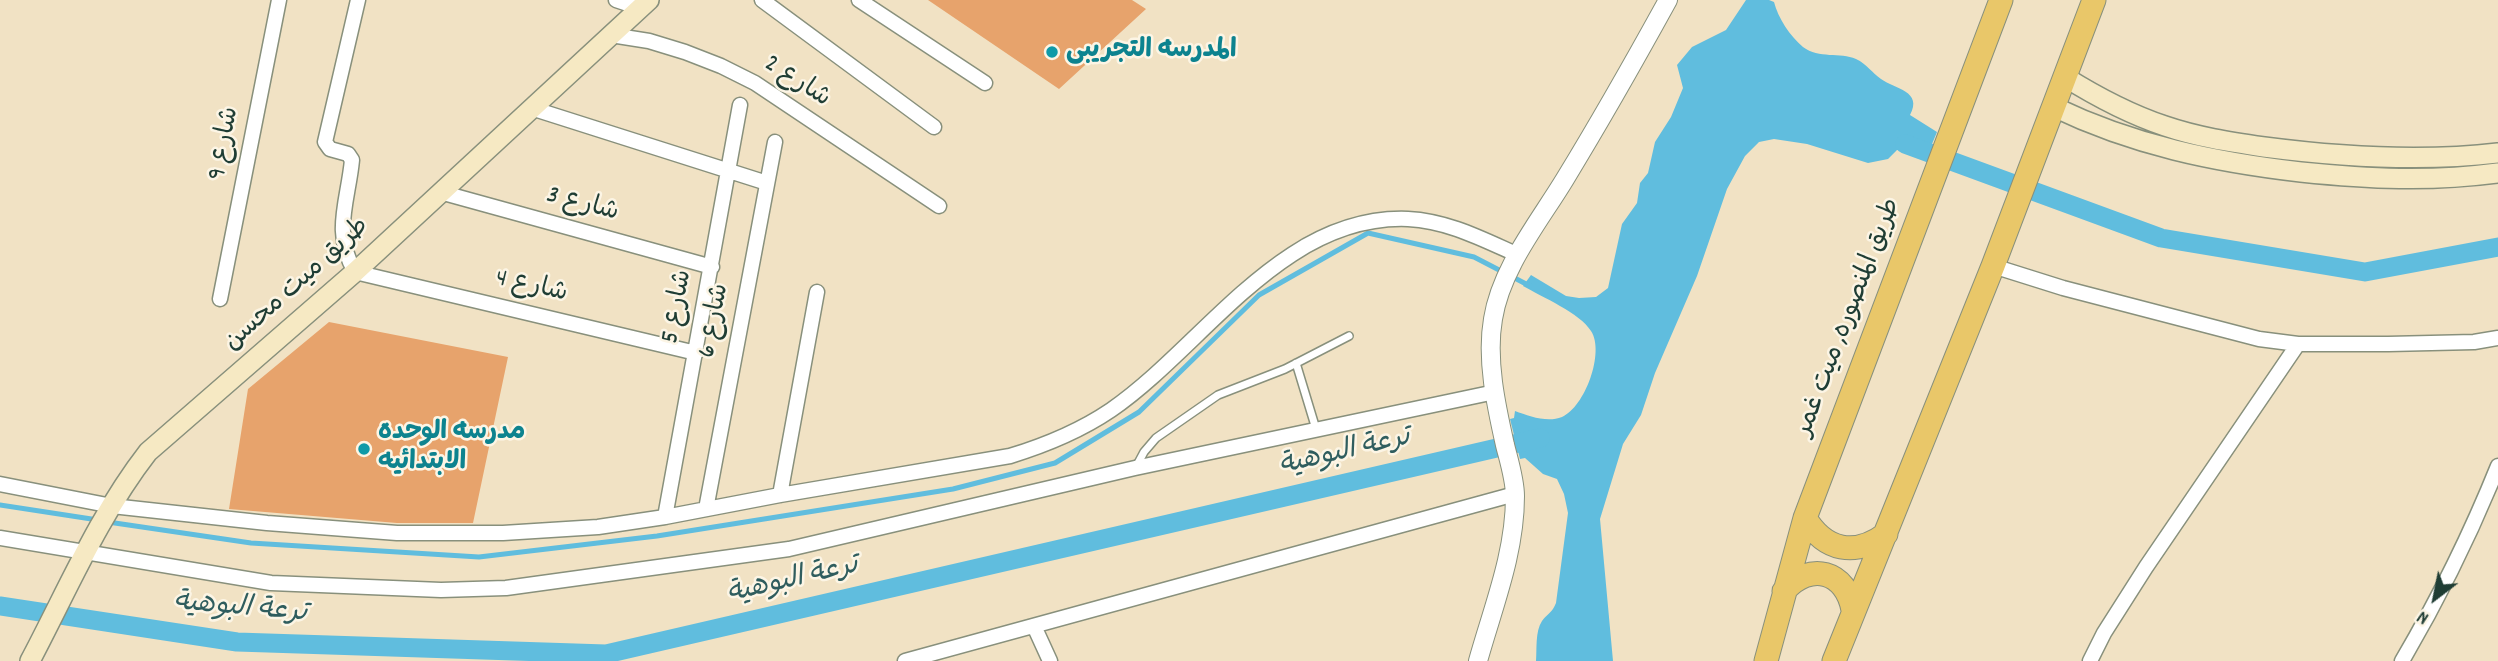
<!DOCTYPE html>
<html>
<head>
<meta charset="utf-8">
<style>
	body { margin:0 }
	#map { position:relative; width:2498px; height:661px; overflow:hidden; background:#f1e2c4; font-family:Dekko,sans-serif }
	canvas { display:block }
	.north { position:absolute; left:2400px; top:563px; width:70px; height:70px; -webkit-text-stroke:5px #fcf5e5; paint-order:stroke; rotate:212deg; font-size:19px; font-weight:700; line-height:28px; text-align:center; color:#1f3d34 }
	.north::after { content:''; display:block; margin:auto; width:24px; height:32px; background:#1f3d34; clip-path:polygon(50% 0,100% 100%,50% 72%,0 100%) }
</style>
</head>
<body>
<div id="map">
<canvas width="2498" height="661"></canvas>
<div class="north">N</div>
</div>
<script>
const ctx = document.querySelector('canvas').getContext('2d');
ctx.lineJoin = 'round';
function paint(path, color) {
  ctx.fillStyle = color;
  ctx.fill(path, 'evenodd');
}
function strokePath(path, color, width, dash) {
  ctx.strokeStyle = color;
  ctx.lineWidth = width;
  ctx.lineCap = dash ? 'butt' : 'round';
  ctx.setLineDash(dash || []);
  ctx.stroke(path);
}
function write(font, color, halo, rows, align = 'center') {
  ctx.font = font + ' Dekko,"Playpen Sans Arabic",sans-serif';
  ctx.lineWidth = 5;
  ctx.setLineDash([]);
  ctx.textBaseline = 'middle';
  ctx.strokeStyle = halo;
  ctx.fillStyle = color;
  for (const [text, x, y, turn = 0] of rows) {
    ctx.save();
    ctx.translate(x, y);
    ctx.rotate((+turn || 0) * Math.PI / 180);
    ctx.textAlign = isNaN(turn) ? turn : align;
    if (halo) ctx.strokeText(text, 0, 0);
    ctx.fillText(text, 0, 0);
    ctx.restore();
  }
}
paint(new Path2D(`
	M1746,0H1769L1774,2C1778,18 1790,36 1803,47C1819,59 1840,52 1856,59C1867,64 1872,73 1881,79C1895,89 1923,91 1910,115L1937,132L1927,156L1897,150L1888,159L1868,163L1807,144L1774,139L1759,142L1745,156L1727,189L1697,276L1655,373L1641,415L1623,444L1600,519L1613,661H1536C1537,650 1535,631 1542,621C1548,613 1552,613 1556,603L1568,513L1564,494L1557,479L1543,474L1525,458L1520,459L1510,419L1514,418L1515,411C1529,416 1547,423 1562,417C1585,407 1605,352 1591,331C1580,313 1542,297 1523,286L1531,275L1566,296L1579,298L1596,297L1608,288L1622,224L1637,203L1640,183L1648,173L1655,142L1671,117L1683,88L1677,65L1692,47L1726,30Z`), '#60bdde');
strokePath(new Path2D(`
	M0,505L98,520
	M108,522L251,543L479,557L657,536L953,489L1055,463L1139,412L1259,295L1368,233L1474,257L1530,286`), '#60bdde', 5);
strokePath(new Path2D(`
	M1905,144L2161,238L2365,272L2498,247
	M0,606L237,642L606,654L1540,438`), '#60bdde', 19);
paint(new Path2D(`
	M928,0H1132L1146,9L1059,89Z
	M329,322L508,357L473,523H397L229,509L248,389Z`), '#e7a36c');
const service = new Path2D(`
	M1296,363L1316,429
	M1136,467L1144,452L1156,438L1218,395L1285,369L1349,336`);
const minor = new Path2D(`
	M358,0L325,142L330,149L348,154L352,160C348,202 332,232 355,272L696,353
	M616,0L640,8
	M762,0L934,127
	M859,0L985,83
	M611,35L649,41L685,52L721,66L755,83L939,206
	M531,108L767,183
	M440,192L712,267
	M1993,266L2063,288L2259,339L2298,344H2388L2474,342L2498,338
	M220,299L279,0
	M0,484L112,506L267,523L397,533H503L598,527L665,517L780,495L1010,456C1046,445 1080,431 1111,410C1204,346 1282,214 1408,219C1448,221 1482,239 1518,255
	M780,495L817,292
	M706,509L775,142
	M665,517L740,105
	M0,538L271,583L441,590L506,588L789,549L1135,468L1495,392
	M1034,626L1050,661
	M905,661L1515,494
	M2090,661L2104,633L2146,567L2298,344
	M2402,661C2439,598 2471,533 2498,466`);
const tertiary = new Path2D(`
	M1478,661C1493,607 1515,554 1515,496C1515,480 1509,461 1505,445C1496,405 1486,359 1493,319C1501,268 1539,222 1565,179C1601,120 1635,60 1668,0`);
const secondary = new Path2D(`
	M2065,77C2097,97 2129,114 2165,126C2197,137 2230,142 2264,147C2341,157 2421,162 2498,153
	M2054,107C2133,145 2214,162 2301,172C2369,179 2430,182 2498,173
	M30,661C67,591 99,515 148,452L355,272L649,0`);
const trunk = new Path2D(`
	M1805,518C1825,551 1855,557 1886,534
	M1784,591C1810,561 1846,571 1853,610
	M1766,661L1805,518L2001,0
	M1834,661L1993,266L2094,0`);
strokePath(service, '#88907c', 10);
strokePath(minor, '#88907c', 17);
strokePath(tertiary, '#88907c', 20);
strokePath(secondary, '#88907c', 22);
strokePath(trunk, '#88907c', 25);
strokePath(service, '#fff', 7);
strokePath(minor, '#fff', 14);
strokePath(tertiary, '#fff', 18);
strokePath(secondary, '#f6e9c3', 19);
strokePath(trunk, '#e9c769', 23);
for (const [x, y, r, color] of [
	[1052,52,7,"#0f9aa8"],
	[364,449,7,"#0f9aa8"]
]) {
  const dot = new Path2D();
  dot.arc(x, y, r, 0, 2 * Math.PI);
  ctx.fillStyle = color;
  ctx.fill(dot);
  strokePath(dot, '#fcf5e5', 2.5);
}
write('bold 26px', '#0d838f', '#fcf5e5', [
	["المدرسه التجريبى",1066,52],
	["مدرسه الوحده",378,434],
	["الابتدائيه",378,464]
], 'left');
write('26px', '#1f3d34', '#fcf5e5', [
	["شارع 2",796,83,33],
	["شارع 9",226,144,-79],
	["شارع 3",582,206,15],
	["طريق ميت محسن",298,286,-42],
	["شارع 4",531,288,13],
	["شارع 5",679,307,-79],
	["طريق المنصوره, ميت غمر",1850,318,-69],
	["شارع 6",716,321,-79]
]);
write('italic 28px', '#2f5d5e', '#fcf5e5', [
	["ترعة البوهية",1345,454,-13],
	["ترعة البوهية",793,582,-13],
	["ترعة البوهية",240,610,5]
]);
</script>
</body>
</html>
